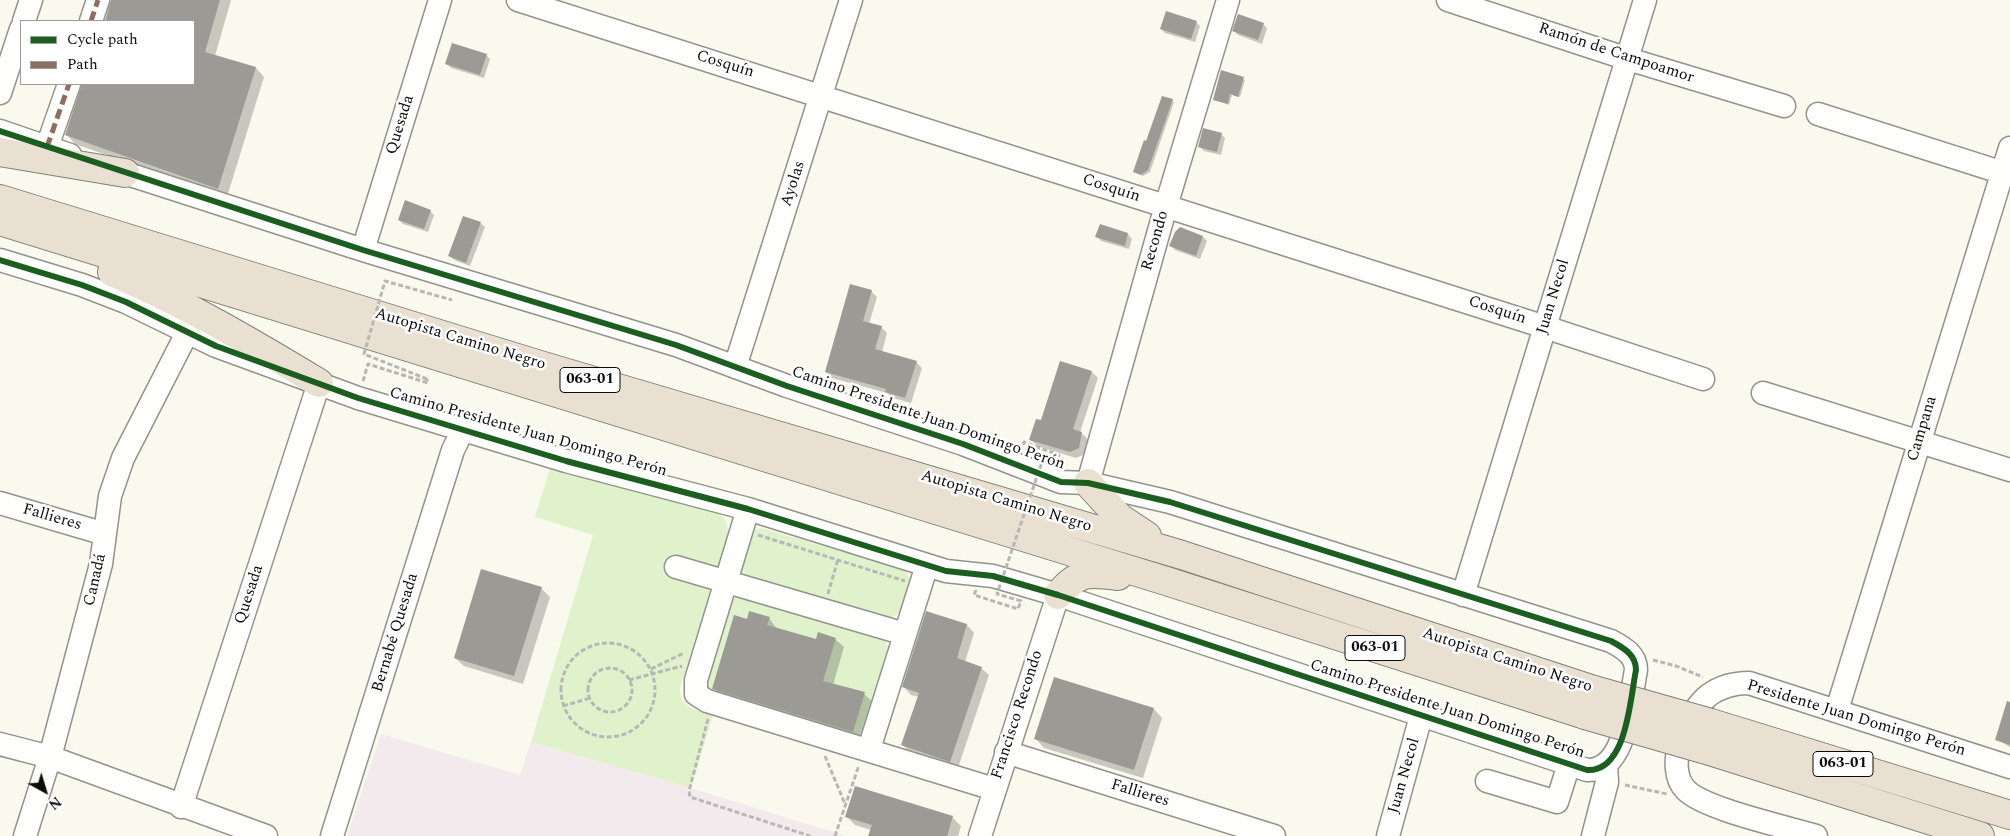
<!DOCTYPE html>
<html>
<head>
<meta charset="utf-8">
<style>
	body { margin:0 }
	#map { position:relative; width:2010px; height:836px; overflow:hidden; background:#faf9ee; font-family:Spectral,serif }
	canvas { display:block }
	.legend { position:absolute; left:20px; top:20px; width:175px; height:65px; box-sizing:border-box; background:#fff; border:1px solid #9d9d9d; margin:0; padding:6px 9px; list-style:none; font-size:15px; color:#0b0b0b }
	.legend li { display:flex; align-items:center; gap:10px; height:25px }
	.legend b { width:25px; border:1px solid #9d9d9d }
	.north { position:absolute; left:20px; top:766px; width:50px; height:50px; -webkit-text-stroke:4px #fff; paint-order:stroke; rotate:141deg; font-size:14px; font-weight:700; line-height:20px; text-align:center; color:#0b0b0b }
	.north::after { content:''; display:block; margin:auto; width:18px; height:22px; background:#0b0b0b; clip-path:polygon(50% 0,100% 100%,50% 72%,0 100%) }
</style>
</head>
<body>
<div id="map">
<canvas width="2010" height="836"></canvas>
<ul class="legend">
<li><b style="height:6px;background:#1b5e20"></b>Cycle path</li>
<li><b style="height:6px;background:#8d6e63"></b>Path</li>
</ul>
<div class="north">N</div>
</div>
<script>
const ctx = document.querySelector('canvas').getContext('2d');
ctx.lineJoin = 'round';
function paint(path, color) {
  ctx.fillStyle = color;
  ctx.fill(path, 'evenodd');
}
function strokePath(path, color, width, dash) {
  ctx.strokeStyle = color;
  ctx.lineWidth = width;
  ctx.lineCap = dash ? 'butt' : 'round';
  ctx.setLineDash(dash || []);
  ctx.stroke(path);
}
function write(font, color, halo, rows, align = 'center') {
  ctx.font = font + ' Spectral,serif';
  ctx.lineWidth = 5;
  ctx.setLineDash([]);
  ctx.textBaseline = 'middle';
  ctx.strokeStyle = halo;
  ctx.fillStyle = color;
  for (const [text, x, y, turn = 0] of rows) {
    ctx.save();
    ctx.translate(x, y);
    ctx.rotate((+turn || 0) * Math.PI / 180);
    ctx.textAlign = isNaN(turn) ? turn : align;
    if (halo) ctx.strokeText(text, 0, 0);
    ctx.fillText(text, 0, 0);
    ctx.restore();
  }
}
paint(new Path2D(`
	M381,734L520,775L531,742L691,788L846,836H347Z`), '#f2eaec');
paint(new Path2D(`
	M550,468L714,511C725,517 728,522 728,534L680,687C679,708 697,710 713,715L691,788L531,742L593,535L535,517Z
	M761,528L903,569L910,578L901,612L889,619L746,577L738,568L750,530Z
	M737,597L885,641L888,647L861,731L854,736L706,692L701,685L728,601Z`), '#dff2cc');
paint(new Path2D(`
	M111,0H231L215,56L256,68L264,77L227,197L75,144L67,135L82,84H194V21H106Z
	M1196,22L1200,26L1195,42L1165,33L1161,29Z
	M1263,24L1267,28L1262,44L1238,35L1234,31Z
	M486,55L490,59L484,78L451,68L447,64Z
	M1222,71L1245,80L1240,97L1232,95L1229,105L1214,99Z
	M1172,100L1174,102L1150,172L1143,176L1136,173L1147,143Z
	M1221,134L1225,138L1221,155L1204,151L1200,147Z
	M430,211L434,215L428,232L403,224L399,220Z
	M480,223L485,227L470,266L454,260L450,256Z
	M1100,226L1128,234L1132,239L1129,249L1101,241L1097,237Z
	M1203,237L1207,241L1200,259L1175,250L1171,246Z
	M871,291L877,297L869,324L881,327L887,333L882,352L916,362L922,368L911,403L893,398L887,393L832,378L826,372Z
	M1092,372L1098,378L1080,432L1088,439L1085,454L1076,458L1037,446L1031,440L1042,422Z
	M541,588L550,597L523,684L464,666L455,658Z
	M927,613L967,625L974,633L965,662L981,668L989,675L958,768L910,753L903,745L919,697L911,695L904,687Z
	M769,618L777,629L817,640L835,639L844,647L833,685L864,694L873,702L862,740L722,697L714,688L748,621Z
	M1154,709L1162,718L1143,778L1044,748L1036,739Z
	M2010,716V747L1996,739Z
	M846,816L952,817L961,826L958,836H869L871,830L855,825Z`), '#0003');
paint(new Path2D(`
	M111,0H220L205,52L256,67L218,189L65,135L82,84H194V21H105Z
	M1166,11L1197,21L1191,39L1160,29Z
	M1238,14L1264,23L1258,40L1232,31Z
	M452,43L487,54L480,75L445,64Z
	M1221,70L1244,77L1238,97L1230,94L1228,104L1213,100Z
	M1162,96L1173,99L1148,170L1141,175L1133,172L1144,140L1146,141Z
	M1203,128L1222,133L1217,152L1198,147Z
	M405,200L431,210L424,229L398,220Z
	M463,216L481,222L466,263L448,256Z
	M1100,224L1128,233L1125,246L1095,237Z
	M1180,227L1203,236L1196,256L1169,246L1175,232Z
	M850,284L872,290L863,321L882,326L875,349L917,361L905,398L885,392L886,389L825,372Z
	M1060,361L1092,371L1073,429L1082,432L1079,448L1070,452L1029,440L1036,419L1041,420Z
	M481,569L542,587L514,676L454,658Z
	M749,611L770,617L767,625L816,639L818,632L836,638L823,681L865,692L853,732L712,689L734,615L747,619Z
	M926,611L967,624L957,658L982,667L950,762L901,745L919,693L902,687Z
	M1054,677L1154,708L1134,770L1034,739Z
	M2007,701L2010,702V745L1995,740Z
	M855,786L953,816L947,836H868L872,825L845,817Z`), '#9c9a94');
const minor = new Path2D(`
	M518,0L1545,327L1703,379
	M1448,0L1628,59L1784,106
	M24,21L31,0
	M91,21L98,0
	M0,93L21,29
	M1818,114L2010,175
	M0,131L70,155
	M47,147L69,84
	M363,250L440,0
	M0,260L82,285L126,302L216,346L358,398L566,461L748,509L946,571L993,576L1058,595L1587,770C1627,772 1630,699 1636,670C1636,655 1624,648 1611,641L1170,502L1088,483L1061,482L963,444L787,386L676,345L363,250L109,168
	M735,367L851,0
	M1763,393L2010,470
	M1088,483L1166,206L1228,0
	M0,503L105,534
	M748,509L696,680V694L707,701L994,789
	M676,567L905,634
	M1463,595L1645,0
	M1837,710L2010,148
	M0,744L50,757L266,836
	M869,749L927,565
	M1006,752L1274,836
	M1487,781L1557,802L1569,764
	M181,807L319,383
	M25,836L50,757L101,564L110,496L123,458L187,333
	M332,836L453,450L463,430
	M980,836L1058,595
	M1388,836L1421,716
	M1593,836L1607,782L1606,765
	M1816,836C1787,827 1704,809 1686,790C1663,767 1687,712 1709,695C1720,687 1735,683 1749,683L2010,767`);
const highway = new Path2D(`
	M0,152L125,173
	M0,199L540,365L1182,555L1594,690
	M0,221L1166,581L1585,715
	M112,272C185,303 251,342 319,383
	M1088,483L1120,518L1147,536
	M1058,595C1079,571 1087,572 1118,576
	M1711,723L2010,815
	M1703,749L1980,836`);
strokePath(minor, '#93928d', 25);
strokePath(highway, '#807f7a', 30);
strokePath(new Path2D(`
	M363,381L368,364L428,383L427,379
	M758,535L905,581
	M828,594L838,559
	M561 690a47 47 0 1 1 94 0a47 47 0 1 1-94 0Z
	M1653,660L1676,666L1703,677
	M588 690a22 22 0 1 1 44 0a22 22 0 1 1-44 0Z
	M651,669L684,653
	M629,680L682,666
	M563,706L590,698
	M708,719L689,791L690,797L810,836
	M825,756L845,804
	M1625,785L1667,794
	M835,836L859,765`), '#b7b7b5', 3, [5, 2.5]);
strokePath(minor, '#fefefc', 22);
strokePath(highway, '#eae0d2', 28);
const highwayBridge = new Path2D(`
	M1594,690L1711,723
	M1585,715L1703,749`);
strokePath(highwayBridge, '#807f7a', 30, []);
strokePath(new Path2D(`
	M427,379L364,354L385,281L452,300
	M976,590L974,595L1018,609L1021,601L997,594L1044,456L1057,460L1059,455L1024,442L1023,447`), '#b7b7b5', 3, [5, 2.5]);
strokePath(highwayBridge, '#eae0d2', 28);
strokePath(new Path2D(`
	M91,21L98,0
	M47,147L69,84`), '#8d6e63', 5, [10, 5]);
strokePath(new Path2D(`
	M0,131L363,250L676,345L787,386L963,444L1061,482L1088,483L1170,502L1611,641C1624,648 1636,655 1636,670C1630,699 1627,772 1587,770L1058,595L993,576L946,571L748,509L566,461L358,398L216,346L126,302L82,285L0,260`), '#1b5e20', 6);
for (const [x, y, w] of [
	[590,380,60],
	[1375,648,60],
	[1843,764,60]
]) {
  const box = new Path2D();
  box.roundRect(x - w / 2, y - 12.5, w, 25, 4);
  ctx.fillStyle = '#fff';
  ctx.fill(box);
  strokePath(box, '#0b0b0b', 1);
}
write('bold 15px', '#0b0b0b', null, [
	["063-01",590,380],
	["063-01",1375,648],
	["063-01",1843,764]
]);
write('16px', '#0b0b0b', '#fff', [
	["Ramón de Campoamor",1616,54,18],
	["Cosquín",725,65,17],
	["Quesada",401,125,-73],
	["Ayolas",794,184,-72],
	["Cosquín",1111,189,18],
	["Recondo",1156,241,-74],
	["Juan Necol",1554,297,-73],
	["Cosquín",1497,311,18],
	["Autopista Camino Negro",460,340,17],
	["Camino Presidente Juan Domingo Perón",928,419,19],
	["Campana",1923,429,-73],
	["Camino Presidente Juan Domingo Perón",528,433,16],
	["Autopista Camino Negro",1006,502,17],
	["Fallieres",52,518,16],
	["Canadá",96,580,-77],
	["Quesada",250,595,-72],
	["Bernabé Quesada",396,633,-73],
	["Autopista Camino Negro",1507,661,18],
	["Camino Presidente Juan Domingo Perón",1447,710,18],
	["Francisco Recondo",1018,715,-72],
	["Presidente Juan Domingo Perón",1856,719,17],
	["Juan Necol",1405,776,-74],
	["Fallieres",1140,794,17]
]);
</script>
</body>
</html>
